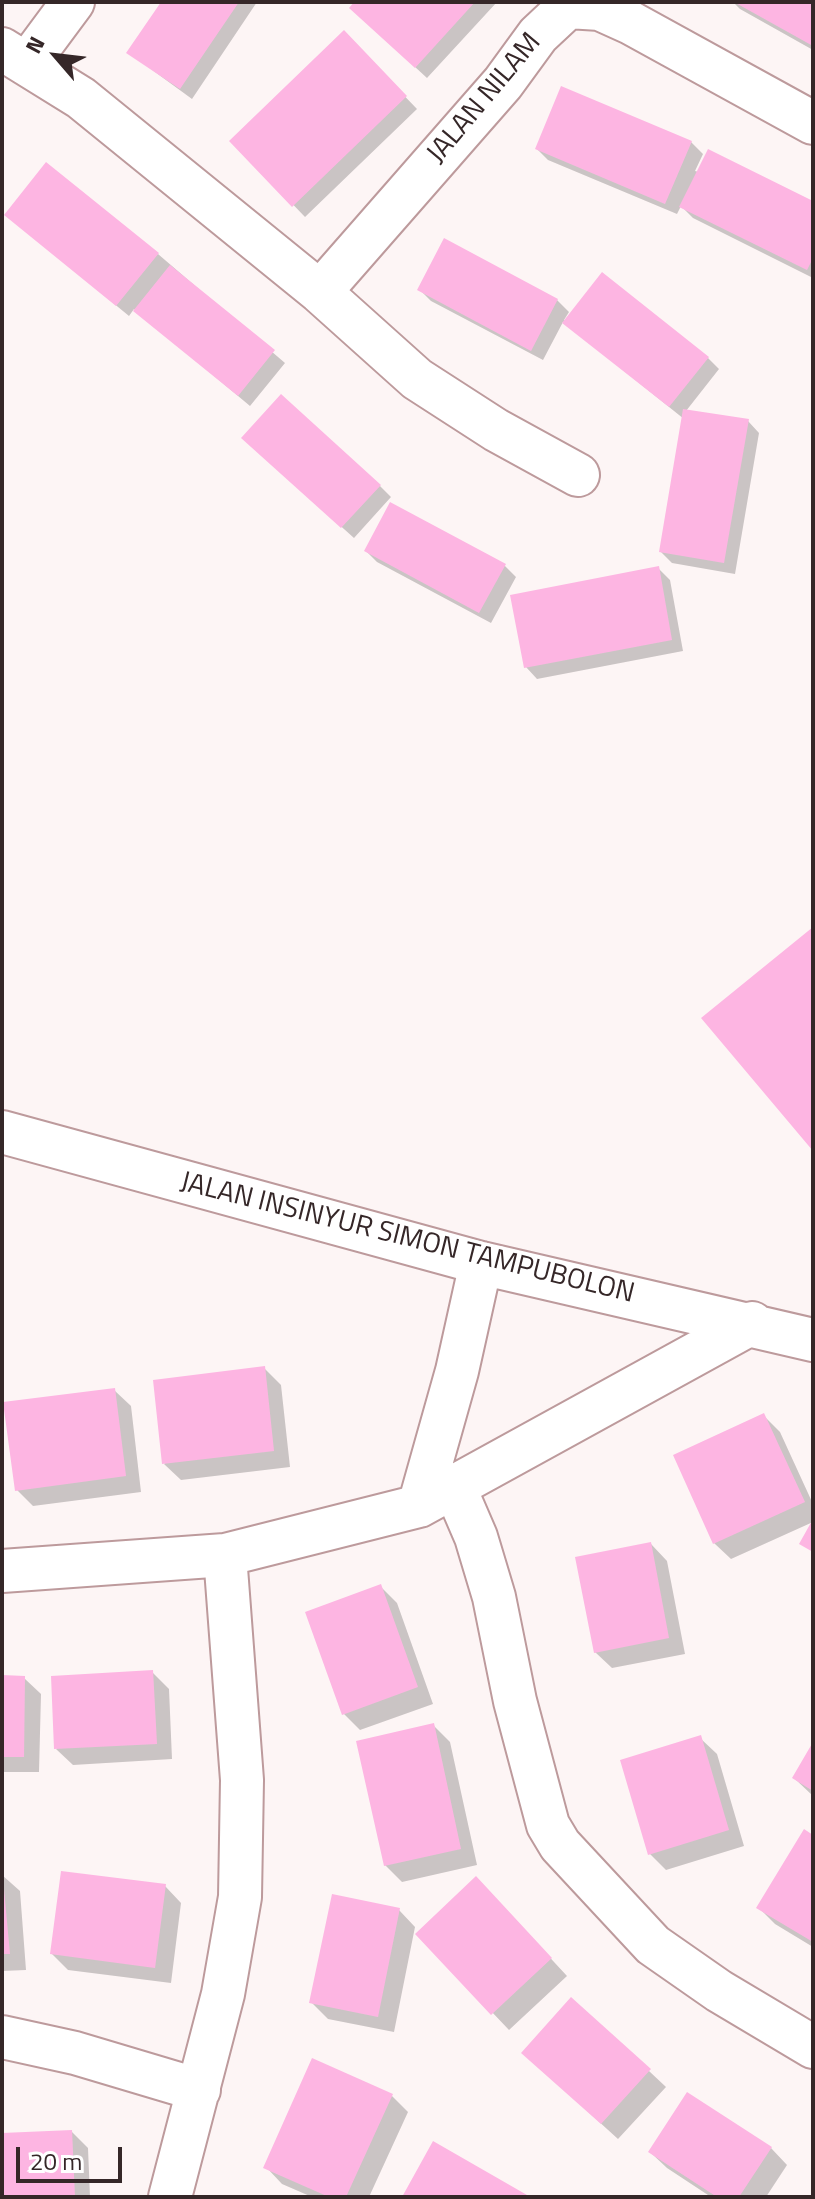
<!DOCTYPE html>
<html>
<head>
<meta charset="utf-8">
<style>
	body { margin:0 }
	#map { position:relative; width:815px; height:2199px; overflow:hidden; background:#fdf5f5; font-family:"Titillium Web",sans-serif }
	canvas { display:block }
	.frame { position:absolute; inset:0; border:4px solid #352728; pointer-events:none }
	.north { position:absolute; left:16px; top:16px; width:80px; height:80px; -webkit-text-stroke:6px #fff; paint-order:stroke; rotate:298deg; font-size:22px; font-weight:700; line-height:32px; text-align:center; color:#352728 }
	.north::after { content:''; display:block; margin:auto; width:28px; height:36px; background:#352728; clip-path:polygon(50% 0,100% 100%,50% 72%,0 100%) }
	.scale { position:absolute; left:16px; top:2147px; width:106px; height:36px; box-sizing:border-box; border:4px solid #352728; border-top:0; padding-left:10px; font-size:24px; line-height:28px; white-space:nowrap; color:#352728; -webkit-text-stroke:6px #fff; paint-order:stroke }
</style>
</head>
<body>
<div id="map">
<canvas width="815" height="2199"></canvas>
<div class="frame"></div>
<div class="north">N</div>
<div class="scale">20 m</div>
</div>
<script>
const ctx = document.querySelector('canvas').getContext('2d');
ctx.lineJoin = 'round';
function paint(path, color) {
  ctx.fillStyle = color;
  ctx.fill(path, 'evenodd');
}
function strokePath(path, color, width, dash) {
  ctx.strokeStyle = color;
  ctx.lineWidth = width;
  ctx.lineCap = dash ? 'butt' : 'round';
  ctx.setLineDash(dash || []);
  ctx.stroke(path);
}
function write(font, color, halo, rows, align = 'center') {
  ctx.font = font + ' "Titillium Web",sans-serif';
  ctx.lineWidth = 6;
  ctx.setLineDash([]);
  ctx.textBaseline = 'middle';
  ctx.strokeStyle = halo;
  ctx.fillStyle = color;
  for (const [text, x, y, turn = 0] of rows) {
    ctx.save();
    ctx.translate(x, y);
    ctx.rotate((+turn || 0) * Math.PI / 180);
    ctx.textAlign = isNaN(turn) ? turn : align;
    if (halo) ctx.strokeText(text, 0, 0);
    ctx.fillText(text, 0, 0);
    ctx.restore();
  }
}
paint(new Path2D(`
	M163,2H257L192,99L129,53Z
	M357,2H497L427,78L363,19Z
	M733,2H813V50L740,9Z
	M344,33L417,109L305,217L232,141Z
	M691,142L703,154L695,171L813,203V278L693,218L681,206L677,214L548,160L537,149Z
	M6,215L158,254L285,363L250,406L134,309L129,316Z
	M445,241L557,300L569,312L564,320L708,358L719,369L686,411L748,421L759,433L735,574L672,563L661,552L684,419L563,322L543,360L431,301L419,289Z
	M255,449L380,486L391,497L354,538Z
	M366,551L504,565L516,577L491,623L377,562Z
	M658,568L670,580L683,651L537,679L526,667Z
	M264,1368L281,1385L290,1467L181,1480L164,1464Z
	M114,1390L131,1406L141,1492L33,1506L17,1490Z
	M764,1416L780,1432L813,1504V1522L731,1559L714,1543Z
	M651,1544L667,1561L685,1654L612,1668L595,1652Z
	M380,1586L397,1603L433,1704L360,1730L344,1714Z
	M152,1672L169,1689L172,1759L73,1765L56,1749Z
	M2,1677L24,1678L41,1694L39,1772H2Z
	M433,1725L450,1742L477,1865L402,1882L385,1865Z
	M700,1738L717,1754L744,1846L666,1870L650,1854Z
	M813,1746V1796L794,1778Z
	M813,1837V1947L775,1924L759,1908Z
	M2,1875L20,1891L26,1970L2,1971Z
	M165,1886L181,1903L171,1983L68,1970L52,1954Z
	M492,1895L567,1976L509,2030L418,1934Z
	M399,1910L415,1927L394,2032L328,2019L311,2002Z
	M541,2069L649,2071L666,2087L618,2139Z
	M391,2095L408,2112L369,2197H312L282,2184L266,2167Z
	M72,2132L88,2148L90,2197H2V2135Z
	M771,2148L787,2165L766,2197H711L667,2168L650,2152Z`), '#0003');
paint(new Path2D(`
	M161,2H239L180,89L126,53Z
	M354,2H475L415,68L349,8Z
	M734,2H813V46Z
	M344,30L407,96L292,207L229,141Z
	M561,86L692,141L665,204L535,149Z
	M708,149L813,201V258L807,270L679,207Z
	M46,162L159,253L116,306L4,215Z
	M444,238L558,299L531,351L417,290Z
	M170,265L275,350L238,396L133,311Z
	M602,272L709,357L669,407L562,323Z
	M281,394L381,485L341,528L241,438Z
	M683,409L749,419L724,563L659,552Z
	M390,502L506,564L479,613L364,551Z
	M659,566L672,640L524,668L510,595Z
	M813,927V1151L701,1018Z
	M265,1366L274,1451L162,1464L153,1380Z
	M115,1388L126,1476L15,1491L3,1402Z
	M764,1413L805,1502L713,1544L673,1455Z
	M813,1519V1552L799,1544Z
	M651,1542L669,1638L594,1653L575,1557Z
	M381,1584L418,1687L342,1715L305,1612Z
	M153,1670L157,1744L54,1749L51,1676Z
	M2,1675L25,1676L24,1757H2Z
	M434,1723L461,1849L384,1866L356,1741Z
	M701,1735L729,1830L648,1855L620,1760Z
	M813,1742V1791L792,1778Z
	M804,1829L813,1835V1942L756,1908Z
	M2,1868L10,1954H2Z
	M61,1871L166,1884L155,1968L50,1954Z
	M476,1876L552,1958L491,2015L415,1934Z
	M332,1894L400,1908L378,2017L309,2003Z
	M571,1997L651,2069L601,2124L521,2053Z
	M312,2058L393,2094L346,2197H329L263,2168Z
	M687,2092L772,2147L739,2197H717L648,2152Z
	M72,2130L75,2197H2V2133Z
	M433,2141L527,2195L526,2197H402Z`), '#fdb5e2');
const minor = new Path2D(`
	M2,49L81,98L320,292L417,379L496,430L578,475
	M27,64L73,2
	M320,292L503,83L538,35L568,7L600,9L631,23L813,123
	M2,1132L481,1263L813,1340
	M454,1486L476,1537L494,1597L515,1701L548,1825L560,1845L653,1945L719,1991L813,2047
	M419,1506L457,1371L481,1263
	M2,1571L225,1555L419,1506L752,1323
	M2,2037L75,2053L199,2090
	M170,2197L223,1994L240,1897L242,1780L225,1555`);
strokePath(minor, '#bd9a9c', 46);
strokePath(minor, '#fff', 42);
write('28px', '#352728', '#fff', [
	["JALAN NILAM",485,99,-50],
	["JALAN INSINYUR SIMON TAMPUBOLON",407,1239,14]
]);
</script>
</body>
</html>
